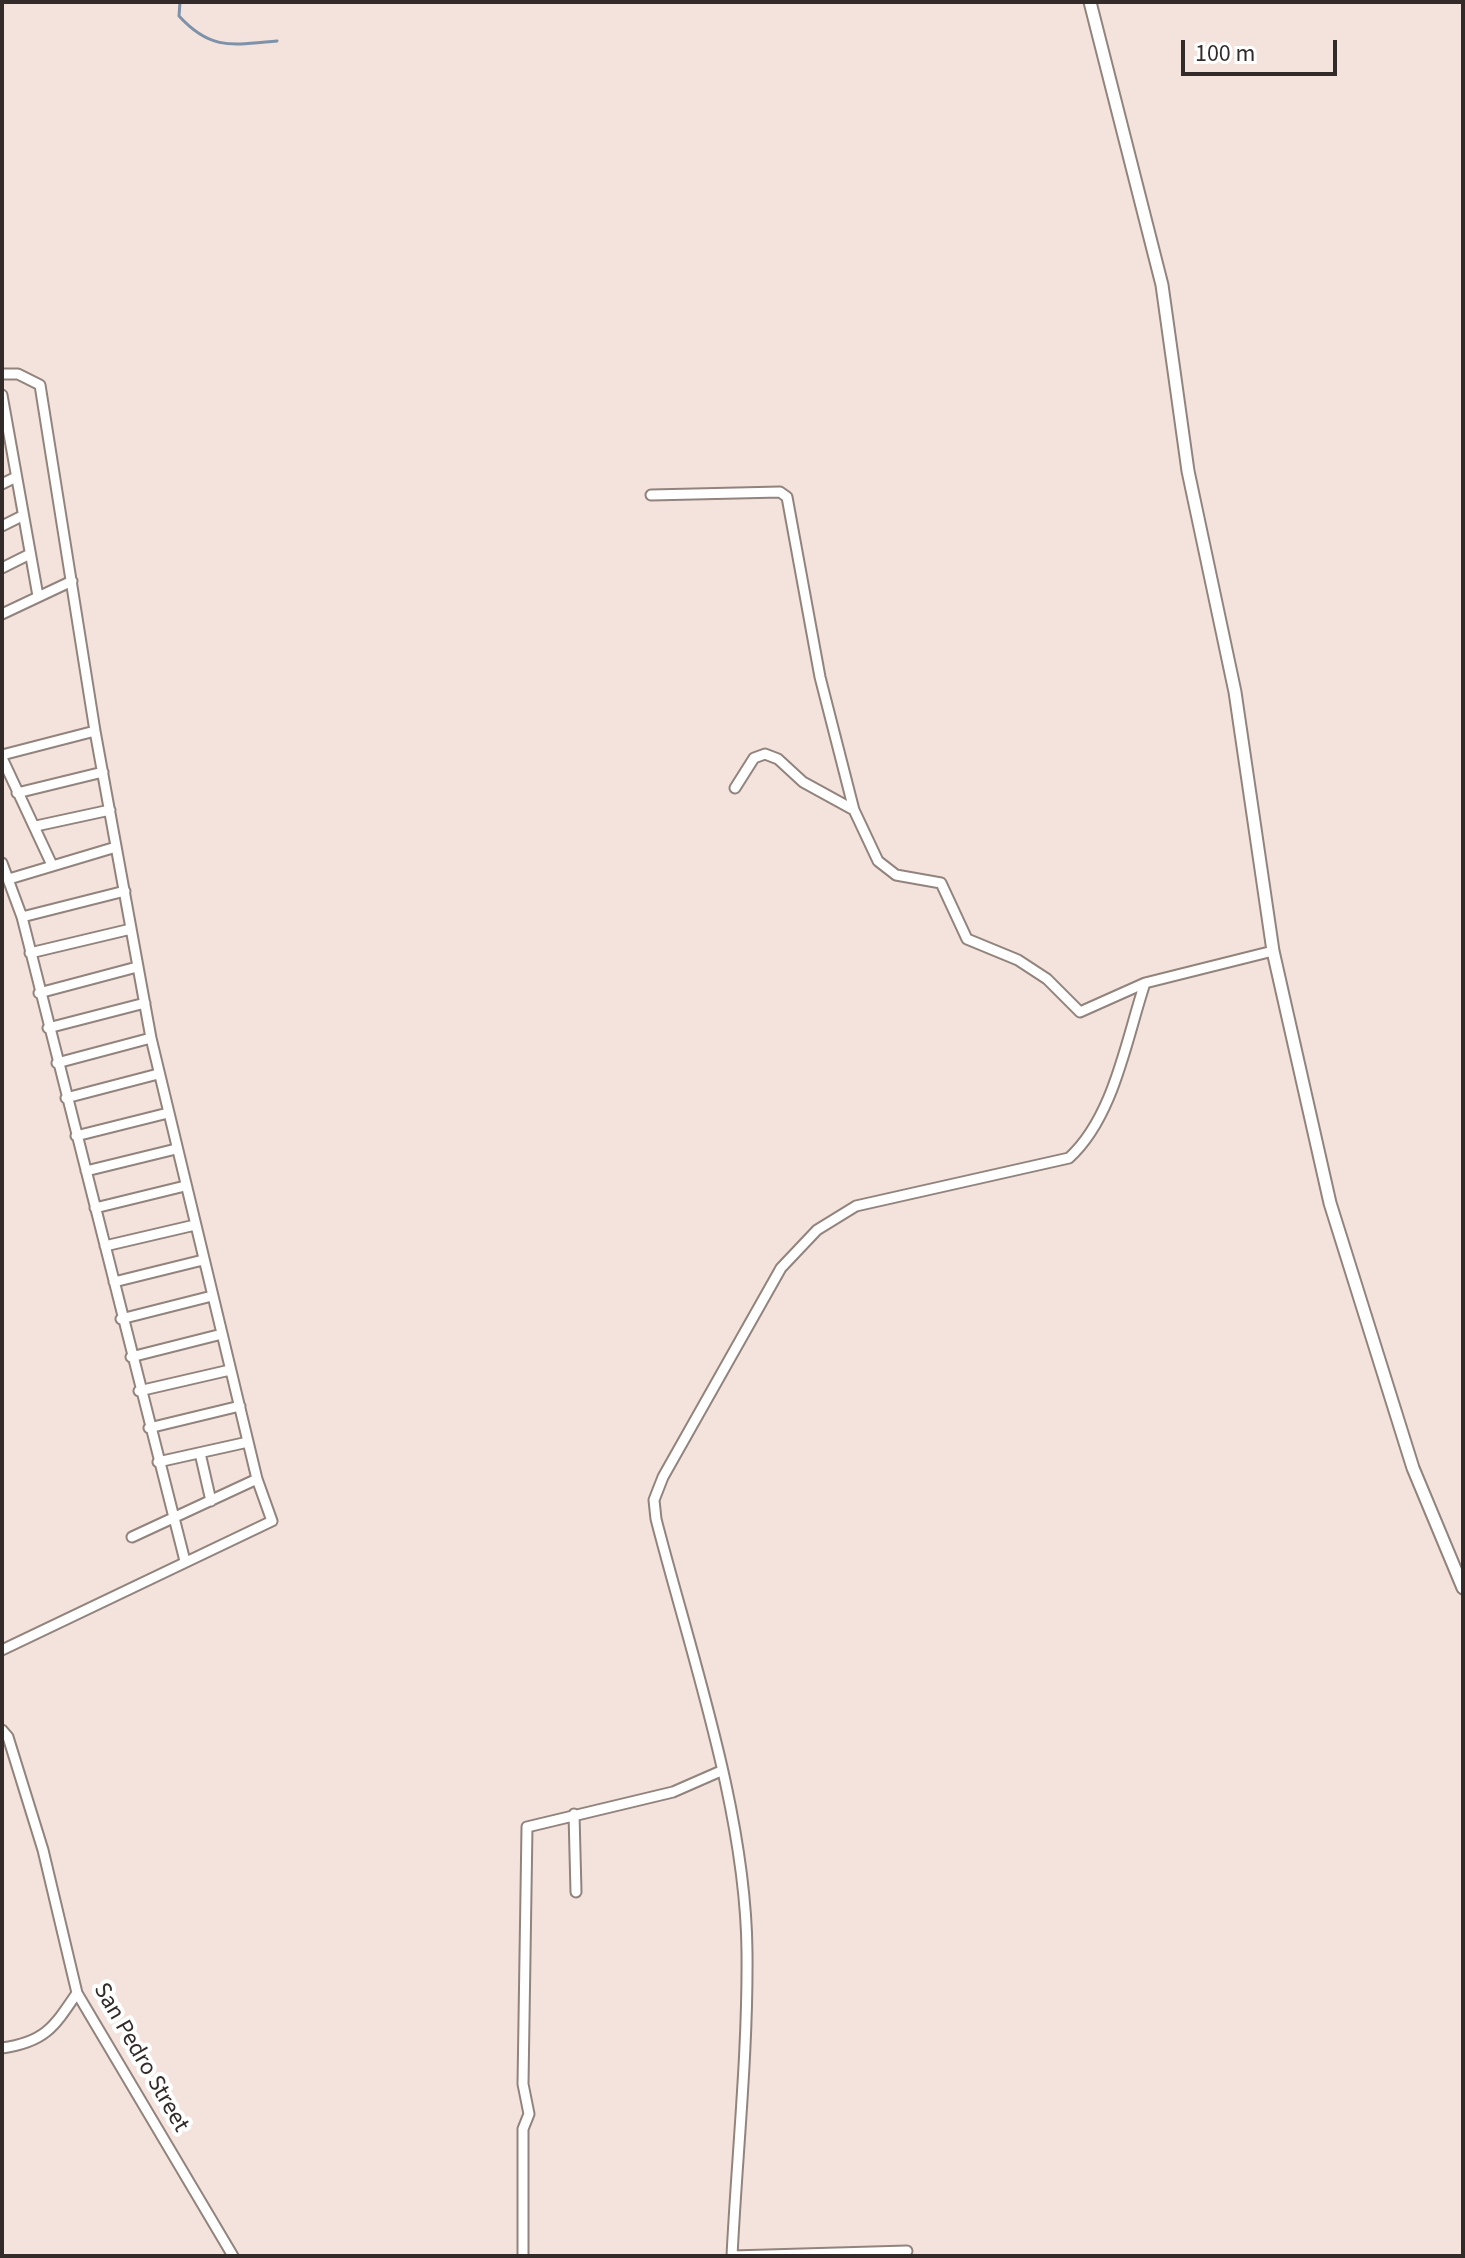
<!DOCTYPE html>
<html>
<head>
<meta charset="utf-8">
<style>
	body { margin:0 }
	#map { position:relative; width:1465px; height:2258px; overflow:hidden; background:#f4e3dc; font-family:"Source Sans 3",sans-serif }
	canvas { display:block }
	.frame { position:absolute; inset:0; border:4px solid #322b29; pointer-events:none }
	.scale { position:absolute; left:1181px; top:40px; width:156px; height:36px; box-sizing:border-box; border:4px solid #322b29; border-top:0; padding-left:10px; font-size:24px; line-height:28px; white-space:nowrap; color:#322b29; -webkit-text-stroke:6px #fff; paint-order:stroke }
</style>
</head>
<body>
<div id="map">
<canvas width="1465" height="2258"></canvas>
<div class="frame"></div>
<div class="scale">100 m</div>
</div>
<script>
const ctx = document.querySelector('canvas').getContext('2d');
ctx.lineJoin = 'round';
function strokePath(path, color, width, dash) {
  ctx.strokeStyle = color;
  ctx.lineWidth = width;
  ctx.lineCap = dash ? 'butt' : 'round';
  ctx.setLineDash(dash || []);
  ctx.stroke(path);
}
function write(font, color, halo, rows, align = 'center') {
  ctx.font = font + ' "Source Sans 3",sans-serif';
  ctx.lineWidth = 8;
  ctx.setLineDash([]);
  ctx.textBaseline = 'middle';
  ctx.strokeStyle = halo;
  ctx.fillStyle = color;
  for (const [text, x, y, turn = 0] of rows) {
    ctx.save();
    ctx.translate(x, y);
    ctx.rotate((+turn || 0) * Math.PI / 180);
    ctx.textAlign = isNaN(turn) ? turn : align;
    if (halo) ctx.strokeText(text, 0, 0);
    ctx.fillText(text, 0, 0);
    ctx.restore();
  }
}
strokePath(new Path2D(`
	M180,2L179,16C211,51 233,45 277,41`), '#7d91a9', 3);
const minor = new Path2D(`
	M2,374H18L40,385L95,731L151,1038L257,1479L272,1521L2,1650
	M2,395L38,596
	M2,484L16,477
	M651,495L780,492L787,497L820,677L854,810L878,861L896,875L941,883L967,939L1018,960L1047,979L1080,1012L1145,983
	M2,526L22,516
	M2,568L28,555
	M2,614L72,581
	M2,755L95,731
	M2,758L52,865
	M735,788L754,758L765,754L778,759L803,782L854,810
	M17,793L103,772
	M36,826L110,810
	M2,863L22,917L185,1561
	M9,879L116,847
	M22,917L125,891
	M30,953L131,929
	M39,993L137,967
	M48,1028L145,1003
	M57,1063L151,1038
	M66,1098L158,1074
	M76,1136L168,1113
	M86,1171L176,1149
	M95,1208L185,1186
	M105,1246L195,1225
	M114,1282L203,1260
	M121,1319L212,1296
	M131,1357L222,1334
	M139,1391L230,1370
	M149,1428L240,1406
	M200,1453L211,1501
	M158,1462L248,1442
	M132,1537L257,1479
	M2,1730L8,1737L43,1850L77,1993L233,2256
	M574,1814L576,1892
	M2,2048C45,2042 54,2027 77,1993
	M523,2256V2129L529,2114L523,2084L527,1827L673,1792L721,1771
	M732,2256C737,2155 748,2053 747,1952C746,1813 691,1655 656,1519L654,1500L663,1477L781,1268L817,1230L856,1206L1069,1158C1114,1117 1126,1040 1145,983L1273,951
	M732,2256L907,2251`);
const tertiary = new Path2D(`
	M1090,2L1162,285L1188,471L1235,692L1273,951L1330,1203L1413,1468L1463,1588`);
strokePath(minor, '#92837d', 13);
strokePath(tertiary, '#92837d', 15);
strokePath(minor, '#fff', 9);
strokePath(tertiary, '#fff', 11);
write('24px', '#322b29', '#fff', [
	["San Pedro Street",140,2058,60]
]);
</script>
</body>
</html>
